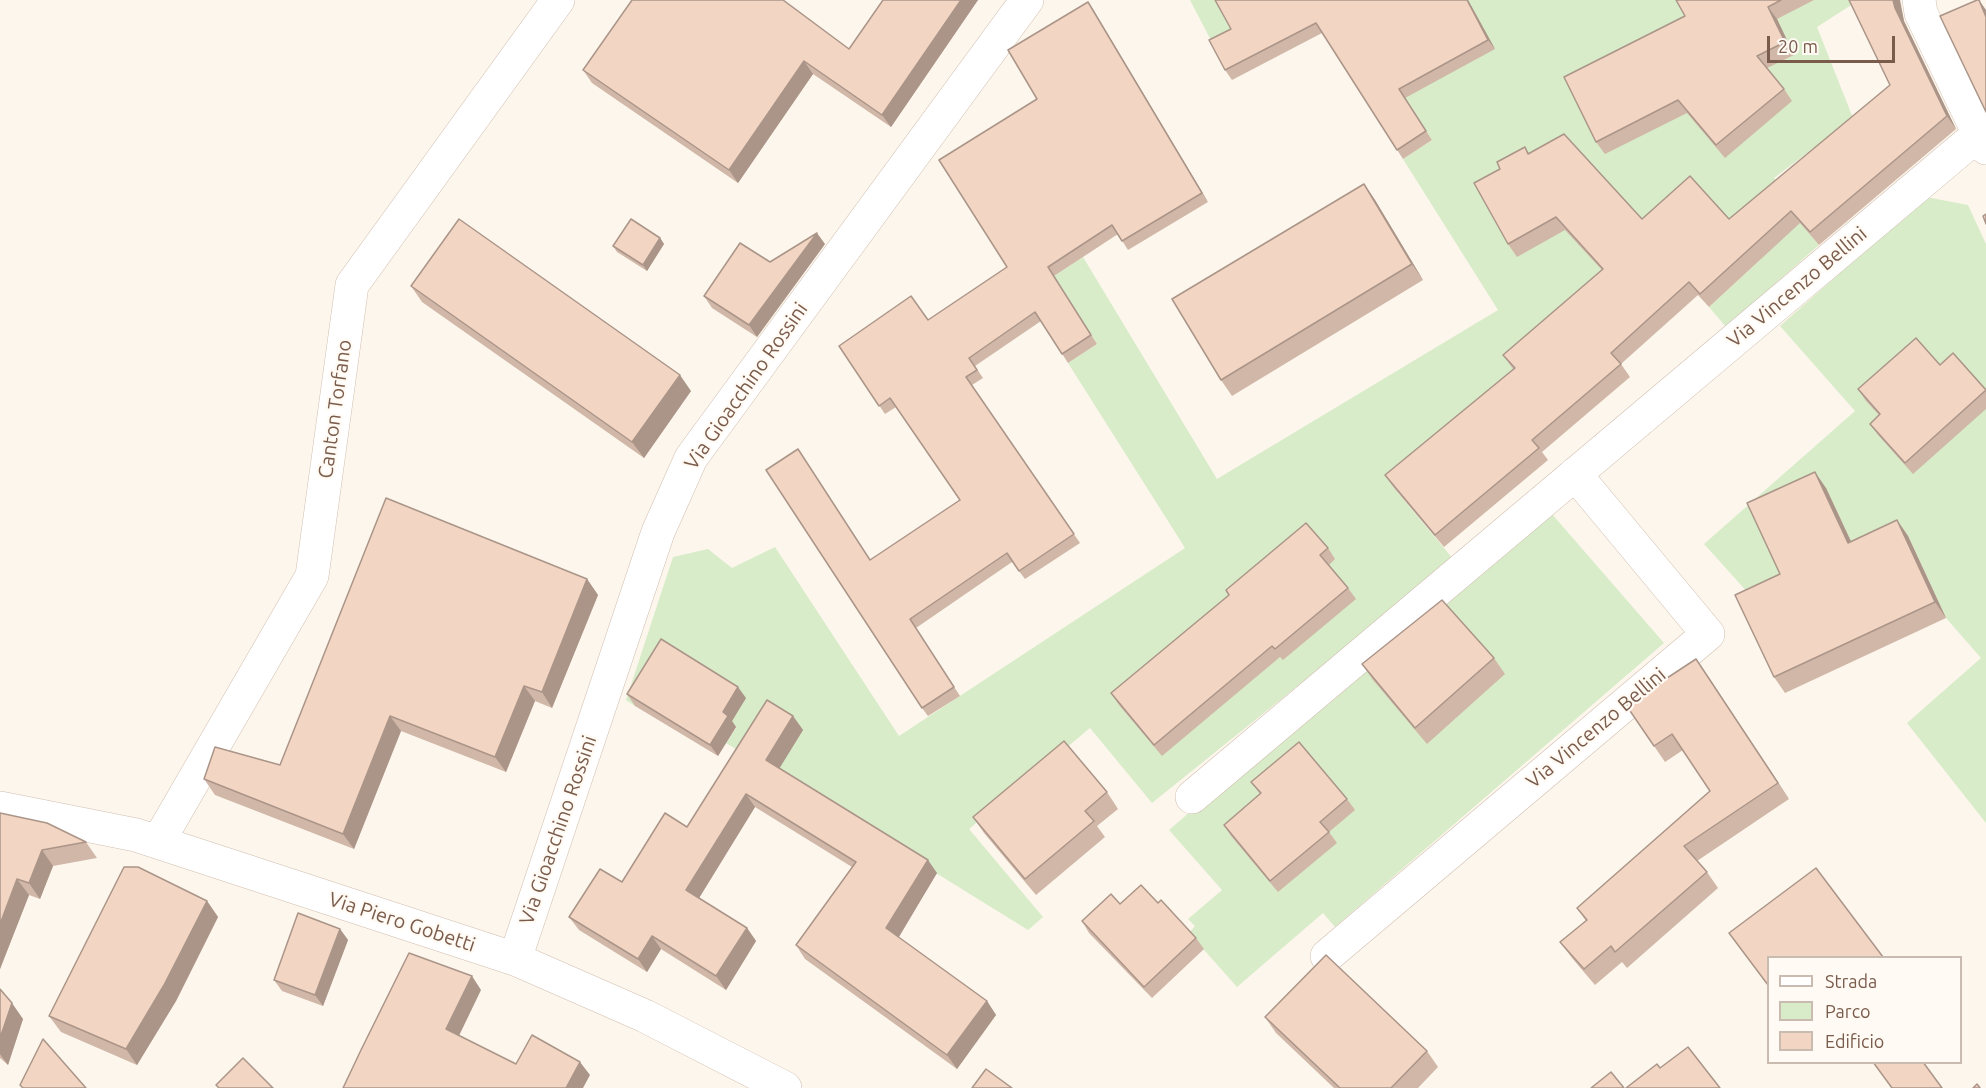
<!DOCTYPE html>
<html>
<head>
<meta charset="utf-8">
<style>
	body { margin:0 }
	#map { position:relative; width:1986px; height:1088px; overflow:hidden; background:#fdf6ec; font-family:Ubuntu,sans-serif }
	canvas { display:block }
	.legend { position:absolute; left:1767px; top:956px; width:195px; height:108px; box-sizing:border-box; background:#fffaf3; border:2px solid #cabbb1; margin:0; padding:8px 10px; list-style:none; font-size:18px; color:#7a5c4d }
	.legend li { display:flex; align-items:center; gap:12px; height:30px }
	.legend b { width:30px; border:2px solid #cabbb1 }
	.scale { position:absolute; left:1767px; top:36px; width:128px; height:27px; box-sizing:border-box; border:3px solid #7a5c4d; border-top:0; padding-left:8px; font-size:18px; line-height:21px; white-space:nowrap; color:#7a5c4d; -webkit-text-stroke:4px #fffaf3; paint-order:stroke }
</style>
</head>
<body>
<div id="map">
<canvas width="1986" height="1088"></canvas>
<ul class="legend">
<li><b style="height:8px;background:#fff"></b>Strada</li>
<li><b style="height:16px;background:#d8ecc9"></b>Parco</li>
<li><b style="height:16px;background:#f3d5c3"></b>Edificio</li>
</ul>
<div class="scale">20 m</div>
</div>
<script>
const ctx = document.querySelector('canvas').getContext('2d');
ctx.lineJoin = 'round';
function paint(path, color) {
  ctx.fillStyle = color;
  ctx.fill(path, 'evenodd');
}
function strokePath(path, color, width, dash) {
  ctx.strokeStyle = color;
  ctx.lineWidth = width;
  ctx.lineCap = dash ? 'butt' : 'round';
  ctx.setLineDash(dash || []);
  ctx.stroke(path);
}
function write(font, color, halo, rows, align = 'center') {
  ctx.font = font + ' Ubuntu,sans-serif';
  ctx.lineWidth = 4.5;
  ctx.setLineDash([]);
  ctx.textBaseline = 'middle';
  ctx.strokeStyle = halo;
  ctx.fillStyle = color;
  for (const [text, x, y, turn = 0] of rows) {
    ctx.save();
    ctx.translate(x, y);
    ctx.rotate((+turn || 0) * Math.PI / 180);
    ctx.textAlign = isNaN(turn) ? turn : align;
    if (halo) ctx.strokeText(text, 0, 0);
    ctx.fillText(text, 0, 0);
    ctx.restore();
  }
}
paint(new Path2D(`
	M1190,0H1261L1216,50Z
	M1343,0H1859L1817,27L1853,118L1774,178L1786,192L1780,198L1819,245L1726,327L1709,307L1761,259L1612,281L1524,381L1394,488L1454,560L1152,803L1090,728L969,829L1043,917L1028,930L726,743L736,728L669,651L635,706L626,700L673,557L708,549L732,568L775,547L899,736L1185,548L1068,363L1097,344L1054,276L1083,257L1217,479L1498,310L1403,159L1432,140Z
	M1926,197L1968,205L1986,244V823L1907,723L1981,658L1946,618L1908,536L1759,605L1704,544L1855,411L1780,326Z
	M1545,506L1664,643L1335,927L1323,913L1237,987L1189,933L1195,926L1188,919L1222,890L1169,830Z`), '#d8ecc9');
const minor = new Path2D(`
	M1919,0L1921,13L1979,134
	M1192,797L1979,134L1986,148
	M0,808L136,835L515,959L645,1016L785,1088
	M158,842L312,576L352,285L558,0
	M1327,956L1708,634L1575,474
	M515,959L658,532L691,458L1027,0`);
strokePath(minor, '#d1beb0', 34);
strokePath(minor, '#fff', 33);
paint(new Path2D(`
	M883,0H978L891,127L813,74L738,183L592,83L583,70L849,49Z
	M1468,0L1495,49L1405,98L1432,140L1403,159L1322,33L1232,80L1225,70L1231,29Z
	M1676,0H1814L1777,19L1794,55L1767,68L1784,89L1792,101L1725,158L1687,113L1605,154L1596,142L1685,16Z
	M1849,0H1899L1904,21L1956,129L1819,245L1800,223L1709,307L1698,295L1621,364L1630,377L1542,452L1548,460L1444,547L1394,488L1385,475L1513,369L1503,355L1602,270L1565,230L1517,257L1508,244L1525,147L1529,153L1642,219H1729L1890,85Z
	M1088,2L1208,202L1128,250L1118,234L1054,276L1097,344L1068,363L1041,321L975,366L983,378L972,385L1080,543L1025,579L1012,562L916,628L960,696L928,716L922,708L871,560L960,500L896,407L885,414L839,346L928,320L1007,267Z
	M1364,184L1375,200L1423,280L1232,396L1221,380Z
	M660,238L664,244L647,271L617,252L613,246Z
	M825,244L757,337L712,308L704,296L770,262Z
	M411,286L691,391L644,458L422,302Z
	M1940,365L1986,389V409L1913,474L1878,435L1870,424L1879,415L1866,401L1858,389Z
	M1826,488L1851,541L1897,520L1908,536L1946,618L1785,693L1774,677L1780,574Z
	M1328,548L1335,559L1329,565L1348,588L1356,599L1283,660L1280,657L1162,756L1119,705L1111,693L1229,595L1226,590Z
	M587,579L598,595L552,708L535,701L506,772L401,731L354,849L215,795L204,779L280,765Z
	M1494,658L1505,674L1427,744L1373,680L1362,664Z
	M1707,675L1789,799L1697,861L1707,872L1718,888L1627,968L1622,962L1595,985L1572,958L1560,942L1586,921L1577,908L1710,791L1683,750L1665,762L1654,746Z
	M627,694L746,698L732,721L736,727L718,756L635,706Z
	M793,716L803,730L779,768L937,873L898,937L987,1001L996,1015L957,1069L805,959L796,945L852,867L755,807L699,898L747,928L756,941L726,990L661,949L647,972L579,930L569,917L622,882L687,827Z
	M1251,782L1347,799L1355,810L1329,832L1337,843L1278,892L1231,836L1224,825L1260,794Z
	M1107,792L1118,809L1097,826L1105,837L1036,895L984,833L973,817Z
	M0,813L86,842L97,858L53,866L40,899L29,895L0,969Z
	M207,901L218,917L176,1001L137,1065L61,1032L49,1016Z
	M1158,903L1196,938L1204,949L1152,998L1089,933L1082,921L1120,904Z
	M340,929L348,940L323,1006L282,991L274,980Z
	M0,989L23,1019L8,1065L0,1058Z
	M1265,1017L1427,1051L1438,1067L1418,1088H1334L1276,1033Z`), '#d1b7a8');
paint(new Path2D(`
	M961,0H978L891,127L882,115Z
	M1467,0H1468L1495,49L1488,40Z
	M1893,0H1900L1904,21L1956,129L1947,116L1895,8Z
	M1979,0L1986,10V17Z
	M1088,2L1094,11L1208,202L1202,193Z
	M1768,7L1777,19L1794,55L1785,42Z
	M804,61L813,74L738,183L729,170Z
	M1364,184L1375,200L1423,280L1412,264Z
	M817,233L825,244L757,337L749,325Z
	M660,238L664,244L647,271L643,265Z
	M680,375L691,391L644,458L632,442Z
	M1815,472L1826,488L1859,559L1848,543Z
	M1897,520L1908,536L1946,618L1935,602Z
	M587,579L598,595L552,708L542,692Z
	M1696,659L1707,675L1789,799L1778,783Z
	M524,686L535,701L506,772L495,757Z
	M738,687L746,698L732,721L736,727L718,756L710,745L723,712Z
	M390,716L401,731L354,849L343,834Z
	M793,716L803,730L776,774L766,760Z
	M746,794L755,807L696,903L686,890Z
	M42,850L53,866L40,899L29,883Z
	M928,860L937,873L896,942L886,928Z
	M17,879L29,895L0,969V924Z
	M207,901L218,917L176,1001L137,1065L126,1049Z
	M747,928L756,941L726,990L716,976Z
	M340,929L348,940L323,1006L315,995Z
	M652,936L661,949L647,972L638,959Z
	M472,976L481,990L456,1042L446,1029Z
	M987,1001L996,1015L957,1069L947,1055Z
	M12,1003L23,1019L8,1065L0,1054V1038Z
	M580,1062L590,1075L583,1088H566Z`), '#aa9588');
const building = new Path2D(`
	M632,0H783L849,49L883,0H961L882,115L804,61L729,170L583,70Z
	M1215,0H1467L1488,40L1399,89L1426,131L1397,150L1316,23L1225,70L1209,40L1231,29Z
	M1676,0H1781L1768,7L1785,42L1757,56L1784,89L1716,145L1678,100L1596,142L1564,77L1685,16Z
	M1849,0H1893L1895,8L1947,116L1810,232L1791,211L1700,294L1689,282L1611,353L1621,364L1532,440L1539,448L1435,535L1385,475L1515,368L1503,355L1603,269L1556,217L1508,244L1474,183L1500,169L1497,162L1525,147L1528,154L1564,134L1642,219L1690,176L1729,219L1890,85Z
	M1977,0H1979L1986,17V112L1940,16Z
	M1088,2L1202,193L1122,241L1112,225L1048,267L1091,335L1062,354L1035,312L969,358L977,370L966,377L1074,534L1019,571L1007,553L910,619L954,687L922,708L766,470L798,449L870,560L960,500L890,398L879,406L839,346L911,296L928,320L1007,267L939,160L1037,99L1008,50Z
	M1364,184L1412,264L1221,380L1172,299Z
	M1986,214V224L1983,216Z
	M459,219L680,375L632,442L411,286Z
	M631,219L660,238L643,265L613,246Z
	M817,233L749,325L704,296L740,243L770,262Z
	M1916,338L1940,365L1953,353L1986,390L1905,463L1870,424L1880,414L1858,389Z
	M1815,472L1848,543L1897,520L1935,602L1774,677L1735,595L1780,574L1747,503Z
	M386,498L587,579L542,692L524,686L495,757L390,716L343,834L204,779L215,747L280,765Z
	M1306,523L1328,548L1320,555L1348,588L1275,649L1272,646L1154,745L1111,693L1229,595L1226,590Z
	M1442,600L1494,658L1415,728L1362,664Z
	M661,639L738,687L723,712L728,716L710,745L627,694Z
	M1696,659L1778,783L1684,846L1707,872L1615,952L1611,946L1584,969L1560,942L1587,920L1577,908L1710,791L1672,734L1654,746L1626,705Z
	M767,700L793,716L766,760L928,860L886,928L987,1001L947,1055L796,945L856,862L746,794L686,890L747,928L716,976L652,936L638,959L569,917L600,869L622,882L665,813L687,827Z
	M1064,741L1107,792L1085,811L1094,821L1025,879L973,817Z
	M1299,742L1347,799L1320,822L1329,832L1270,881L1224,825L1261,793L1251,782Z
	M0,813L47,823L86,842L42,850L29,883L17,879L0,924Z
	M124,867H138L207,901L164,985L126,1049L49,1016Z
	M1816,868L1883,957H1768V985L1729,933Z
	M1141,885L1158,903L1161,900L1196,938L1144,987L1082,921L1111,894L1120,904Z
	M298,913L340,929L315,995L274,980Z
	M409,953L472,976L446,1029L516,1064L532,1035L580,1062L566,1088H343L361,1050Z
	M1326,955L1427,1051L1391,1088H1340L1265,1017Z
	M0,989L12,1003L0,1038Z
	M43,1039L86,1088H23L20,1085Z
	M1688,1047L1720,1088H1626L1657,1064L1660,1068Z
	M243,1058L273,1088H219L216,1085Z
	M1873,1062H1923L1942,1088H1892Z
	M986,1069L1012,1088H972Z
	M1611,1072L1624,1088H1591Z
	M1977,1084L1980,1088H1973Z`);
paint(building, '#f3d5c3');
strokePath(building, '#aa9588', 1.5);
write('20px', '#7a5c4d', '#fffaf3', [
	["Via Vincenzo Bellini",1797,287,-40],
	["Via Gioacchino Rossini",746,386,-55],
	["Canton Torfano",335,409,-82],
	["Via Vincenzo Bellini",1596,728,-40],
	["Via Gioacchino Rossini",558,830,-71],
	["Via Piero Gobetti",402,922,18]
]);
</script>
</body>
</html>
